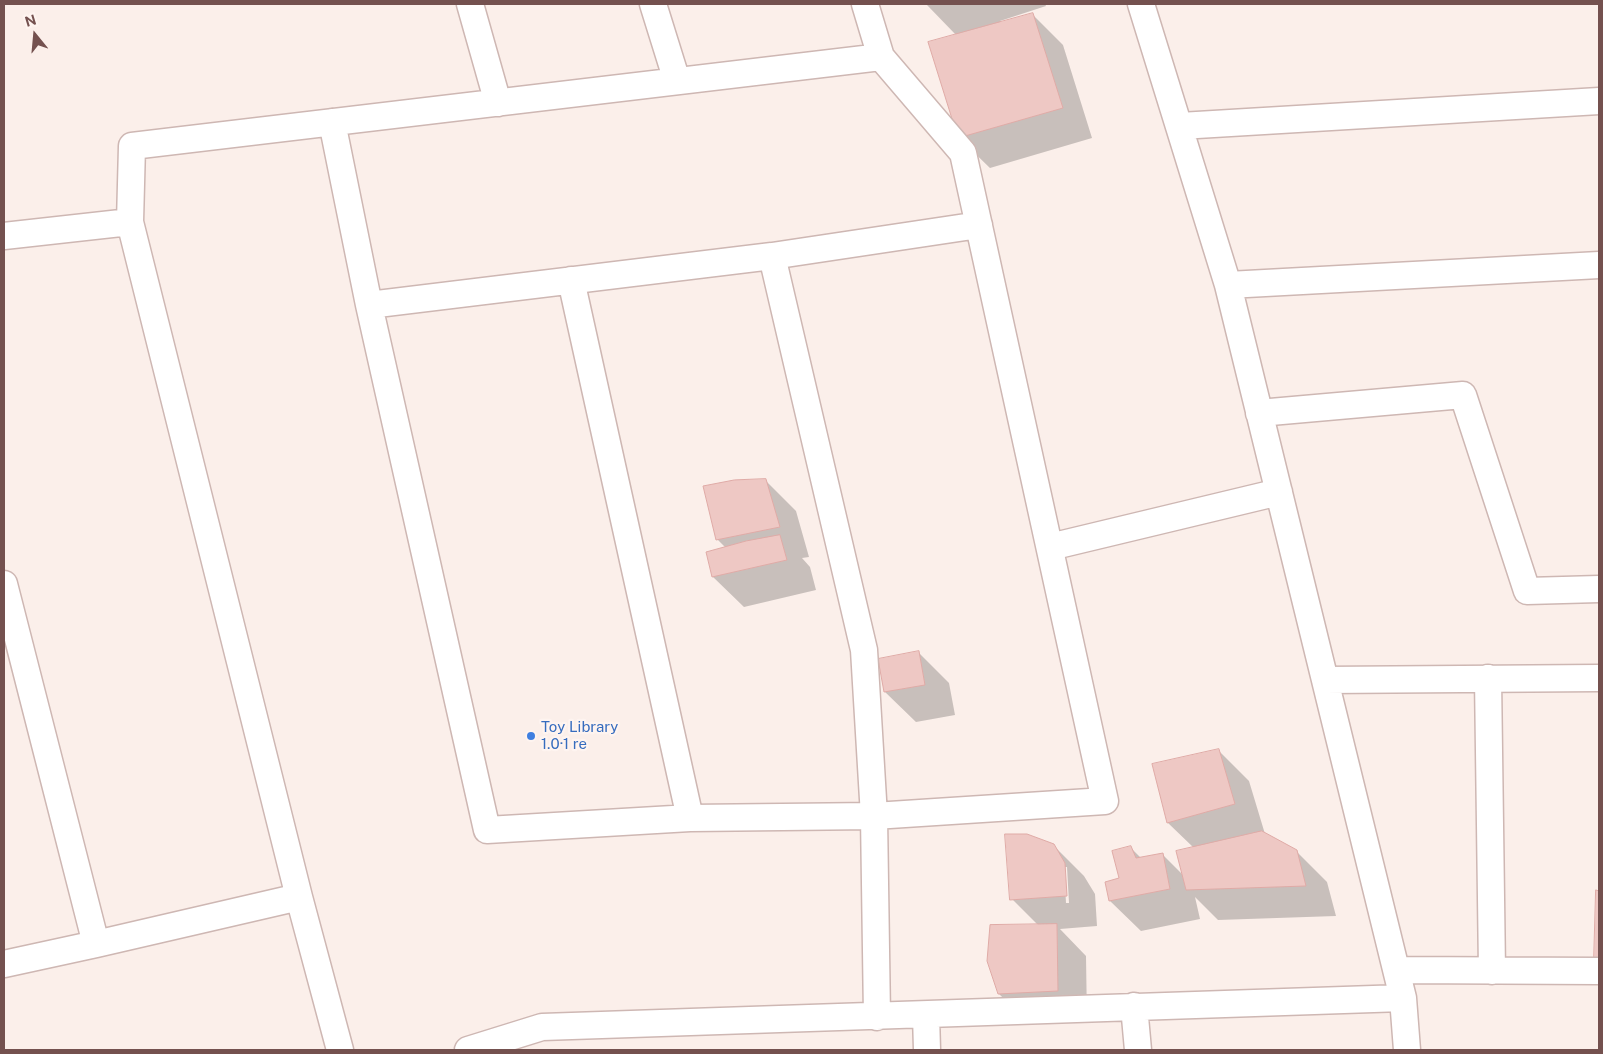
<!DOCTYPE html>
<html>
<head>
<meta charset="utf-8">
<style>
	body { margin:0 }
	#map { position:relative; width:1603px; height:1054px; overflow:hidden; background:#fbefea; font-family:"Public Sans",sans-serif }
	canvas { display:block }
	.frame { position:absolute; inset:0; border:5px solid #74514f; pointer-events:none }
	.north { position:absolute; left:10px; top:10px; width:50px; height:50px; -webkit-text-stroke:4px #fef4f0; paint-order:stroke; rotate:343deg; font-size:14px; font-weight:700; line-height:20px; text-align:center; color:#74514f }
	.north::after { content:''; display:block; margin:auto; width:18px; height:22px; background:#74514f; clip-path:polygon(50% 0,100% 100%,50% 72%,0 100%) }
</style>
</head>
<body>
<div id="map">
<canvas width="1603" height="1054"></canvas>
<div class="frame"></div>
<div class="north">N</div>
</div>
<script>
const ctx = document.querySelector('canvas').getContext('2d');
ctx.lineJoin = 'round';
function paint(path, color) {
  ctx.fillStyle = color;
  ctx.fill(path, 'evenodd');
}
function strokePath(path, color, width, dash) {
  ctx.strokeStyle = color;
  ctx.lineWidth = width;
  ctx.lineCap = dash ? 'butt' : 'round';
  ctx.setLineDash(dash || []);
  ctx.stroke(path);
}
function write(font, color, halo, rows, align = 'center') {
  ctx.font = font + ' "Public Sans",sans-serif';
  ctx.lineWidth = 4.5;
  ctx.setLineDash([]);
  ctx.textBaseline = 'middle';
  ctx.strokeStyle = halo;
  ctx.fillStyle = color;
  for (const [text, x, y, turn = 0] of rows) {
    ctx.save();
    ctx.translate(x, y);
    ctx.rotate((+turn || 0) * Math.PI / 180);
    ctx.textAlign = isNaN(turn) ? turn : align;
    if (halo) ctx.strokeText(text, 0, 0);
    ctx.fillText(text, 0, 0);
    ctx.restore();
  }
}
paint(new Path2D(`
	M926,4H1045L1046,6L1000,21L1001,23L1032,14L1063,45L1092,138L990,168L959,138L957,36Z
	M766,481L796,511L809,557L802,558L810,567L816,590L744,607L713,577L726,548L717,539Z
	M919,653L949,683L955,715L916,722L885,692Z
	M1219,751L1249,781L1265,834L1296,851L1327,882L1336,916L1218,920L1195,897L1200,919L1141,931L1110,901L1107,883L1120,879L1130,847L1141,858L1162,854L1184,876L1194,848L1168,823L1154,765Z
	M1053,845L1084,876L1095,894L1097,926L1060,929L1086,956L1087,1021L1030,1024L999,994L1038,925L1012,899ZM1064,867H1067L1069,903H1066Z
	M1597,892H1599V965L1595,961Z`), '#0003');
const building = new Path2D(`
	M1033,13L1063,108L958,138L928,42Z
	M766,479L780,527L716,540L703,486L734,480Z
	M780,535L787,560L712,577L706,552L746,541Z
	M919,651L925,685L884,692L878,659Z
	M1219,749L1235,804L1167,823L1152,764Z
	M1262,831L1297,850L1306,886L1186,890L1176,851Z
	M1005,834H1027L1054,844L1065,863L1067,896L1010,900Z
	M1131,846L1136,858L1163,853L1170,889L1109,901L1105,882L1119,878L1112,851Z
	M1596,890L1599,891V961H1594Z
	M1057,924L1058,991L998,994L987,961L990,925Z`);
paint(building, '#eec8c4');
strokePath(building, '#dfaaa6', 1);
const street = new Path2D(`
	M470,4L498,103
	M653,4L677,81
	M1141,4L1228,285L1403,998L1407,1050
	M332,122L369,305L487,830L690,818L874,816L1105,801L963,153L881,57L865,4
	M1180,126L1599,101
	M130,222L299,897L340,1050
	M4,236L130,222L132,146L881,57
	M772,256L864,650L874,816L877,1017
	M571,280L690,818
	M1228,285L1599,265
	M369,305L772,256L979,225
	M1259,413L1463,395L1527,591L1599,589
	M1050,547L1279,492
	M4,584L96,944
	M1488,678L1492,971
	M1325,680L1599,678
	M4,964L96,944L299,897
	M1397,970L1599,971
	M1134,1006L1138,1050
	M926,1015L927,1050
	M468,1050L542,1027L1403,998`);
strokePath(street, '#ceb7b3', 29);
strokePath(street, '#fff', 26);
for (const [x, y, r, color] of [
	[531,736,5,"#3f7fe0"]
]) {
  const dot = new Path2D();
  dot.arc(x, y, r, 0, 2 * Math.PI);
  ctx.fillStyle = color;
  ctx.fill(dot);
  strokePath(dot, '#fef4f0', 2);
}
write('15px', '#366cbe', '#fef4f0', [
	["Toy Library",541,727],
	["1.0·1 re",541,744]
], 'left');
</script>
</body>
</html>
